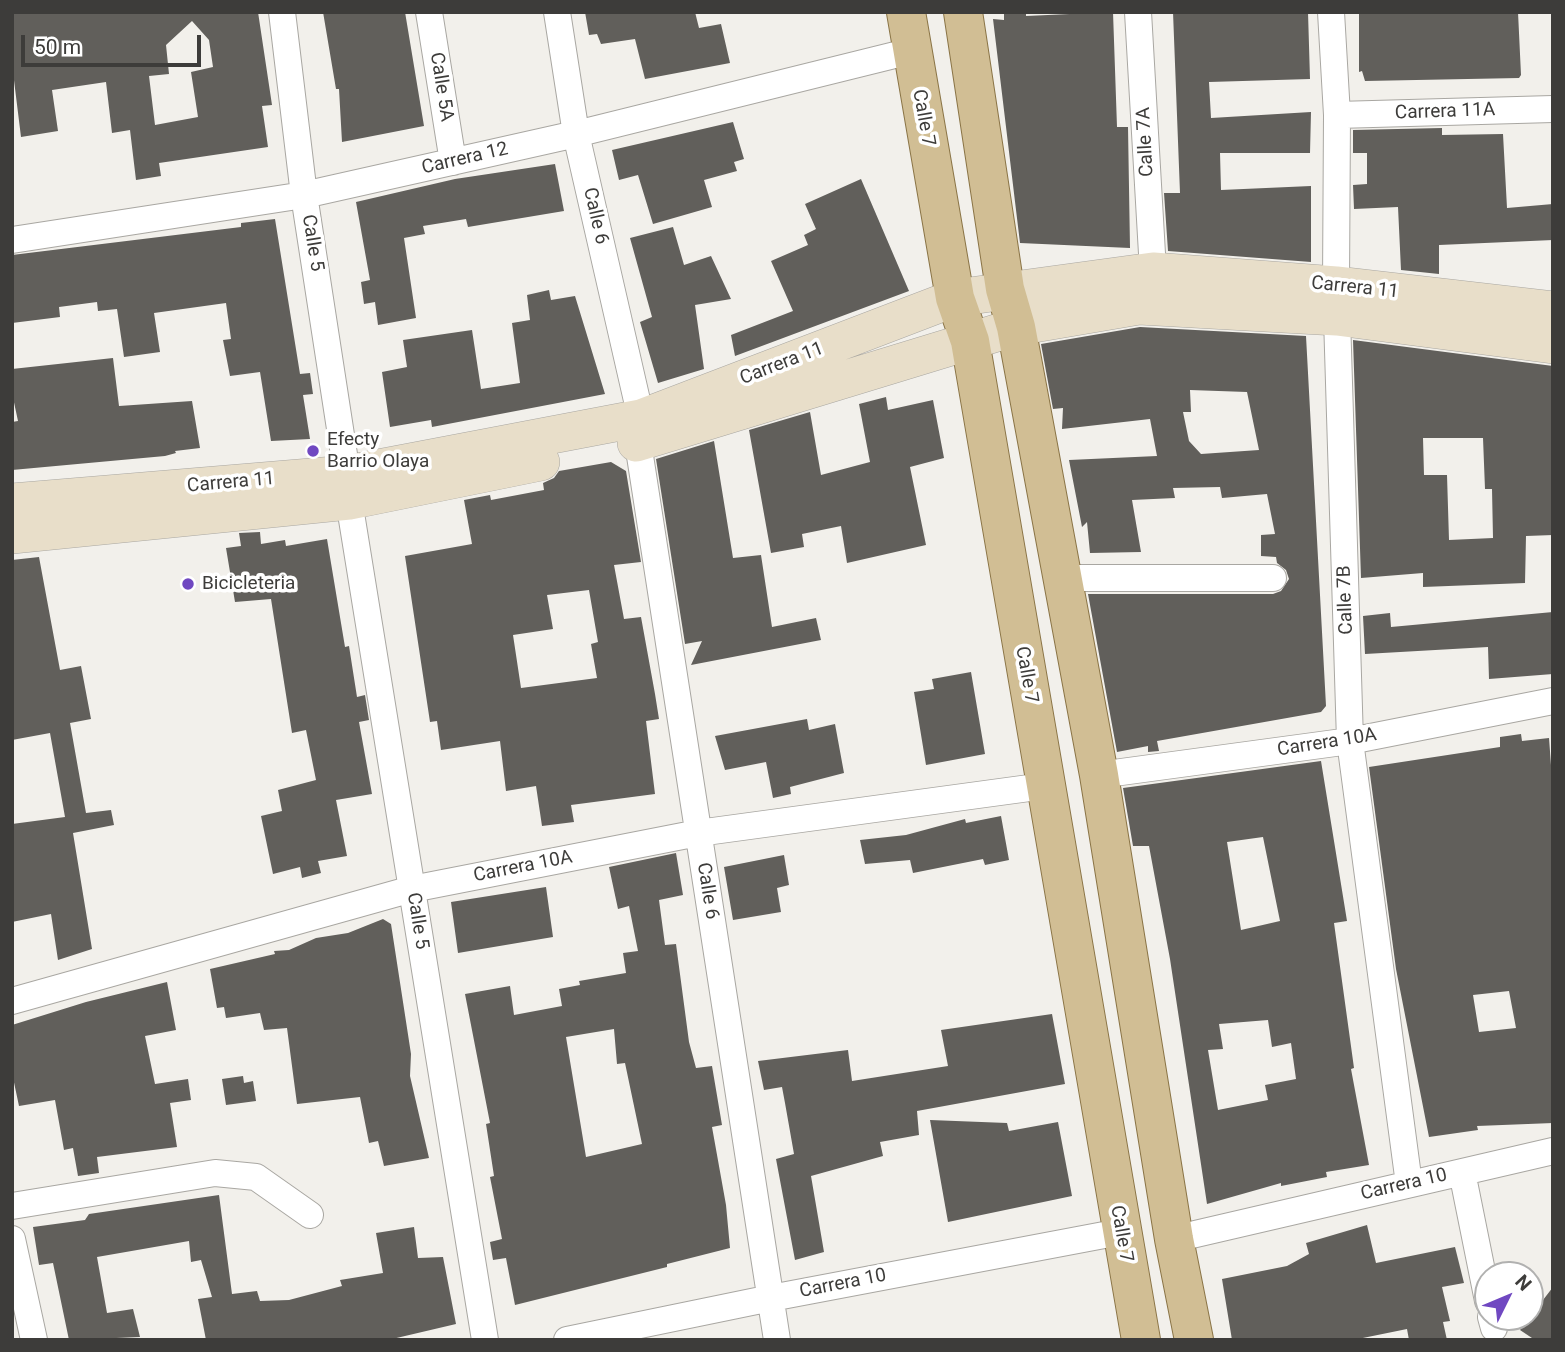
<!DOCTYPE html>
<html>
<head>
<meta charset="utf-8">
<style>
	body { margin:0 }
	#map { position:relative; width:1565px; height:1352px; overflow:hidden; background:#f2f0eb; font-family:Roboto,sans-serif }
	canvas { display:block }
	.frame { position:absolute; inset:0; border:14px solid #3d3c3a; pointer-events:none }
	.north { position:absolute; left:1474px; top:1261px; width:70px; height:70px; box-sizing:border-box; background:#fff; border:2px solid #b1b1b0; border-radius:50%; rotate:47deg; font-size:19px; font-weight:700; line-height:28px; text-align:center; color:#3d3c3a }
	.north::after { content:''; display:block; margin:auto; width:24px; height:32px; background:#7048c1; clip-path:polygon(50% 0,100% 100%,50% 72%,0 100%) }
	.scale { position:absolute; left:21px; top:35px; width:180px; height:32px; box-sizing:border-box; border:4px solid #3d3c3a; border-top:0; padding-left:9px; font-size:21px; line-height:24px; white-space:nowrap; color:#3d3c3a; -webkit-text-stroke:5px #fff; paint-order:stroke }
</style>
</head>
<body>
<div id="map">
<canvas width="1565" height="1352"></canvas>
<div class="frame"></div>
<div class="north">N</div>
<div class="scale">50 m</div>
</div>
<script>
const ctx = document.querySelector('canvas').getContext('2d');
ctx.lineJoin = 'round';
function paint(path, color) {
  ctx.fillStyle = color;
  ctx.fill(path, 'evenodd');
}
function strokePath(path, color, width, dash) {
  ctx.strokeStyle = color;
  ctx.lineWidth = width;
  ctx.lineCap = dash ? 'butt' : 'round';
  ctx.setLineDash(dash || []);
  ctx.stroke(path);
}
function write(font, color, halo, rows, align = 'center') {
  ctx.font = font + ' Roboto,sans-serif';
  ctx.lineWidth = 7;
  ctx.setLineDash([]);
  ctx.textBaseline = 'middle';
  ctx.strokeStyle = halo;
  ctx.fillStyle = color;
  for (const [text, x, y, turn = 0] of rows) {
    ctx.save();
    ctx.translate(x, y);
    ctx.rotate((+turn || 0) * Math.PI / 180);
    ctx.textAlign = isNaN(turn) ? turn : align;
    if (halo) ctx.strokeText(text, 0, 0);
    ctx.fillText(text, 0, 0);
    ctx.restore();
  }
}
paint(new Path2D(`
	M12,12H258L272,105L262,106L268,147L159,163L161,176L136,180L130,130L112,133L106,82L52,90L58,131L21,137L12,64ZM192,21L209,40L213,67L191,72L198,117L155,125L149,76L169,74L166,45Z
	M323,12H405L424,126L342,142L339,89H336Z
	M585,12H695L699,28L721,24L730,63L645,79L635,39L601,44L597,34L589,35Z
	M1004,12H1026V16L1113,12L1117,127H1128L1130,248L1020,243L993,19L1004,20Z
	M1173,12H1308L1310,79L1209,82L1211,118L1311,112L1310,153H1220L1221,190L1311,186V262L1168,251L1164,193H1180Z
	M1359,12H1518L1521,75L1519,78L1365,81L1362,71L1359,72Z
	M733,122L744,159L734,162L737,171L704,180L712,207L653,224L638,175L619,180L612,150Z
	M1442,128V135L1503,134L1507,208L1553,204V240L1439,245V274L1401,270L1398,207L1354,209L1353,185L1367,184V153H1353V130Z
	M555,164L564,211L468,227L466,219L423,226L425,234L404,238L416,318L378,325L375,302L364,304L361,282L370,280L356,202L455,179Z
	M861,179L909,291L735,356L731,335L793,311L771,261L808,245L804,235L816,229L805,204Z
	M275,219L300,374L310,373L313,394L303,395L310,439L271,441L260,372L230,376L223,340L231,339L226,303L154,313L160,352L124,357L117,309L98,311L97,302L59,307L60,317L12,323V255L241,227V223Z
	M673,227L684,265L711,256L731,299L695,305L704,369L658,383L640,322L652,317L630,238Z
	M549,290L551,300L575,296L605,394L432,427L431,420L390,427L382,372L407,367L403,340L472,330L481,389L520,383L512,323L530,320L527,295Z
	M1140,327L1306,336L1326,706L1321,712L1157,741L1159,751L1148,752V746L1117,752L1088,594H1273L1281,591L1289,579L1286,570L1277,563L1276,557L1261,556V535L1275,534L1267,494L1222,498L1220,487L1173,488L1175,498L1132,500L1141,552L1090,553L1087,522L1082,527L1069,460L1157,456L1150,419L1062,429L1063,408L1053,409L1041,344ZM1190,390L1247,392L1259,450L1201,454L1189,441L1183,412H1191Z
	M1353,340L1553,366V535L1526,536L1525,583L1423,587V573L1361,578ZM1423,438H1483L1485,489H1492L1493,538L1449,540L1447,475H1424Z
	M113,358L119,406L192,401L200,448L175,451L176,453L165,456L12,470V422L18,421L12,393V369Z
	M886,397L888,410L933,400L944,458L910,467L926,545L847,563L841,526L802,534L804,547L771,553L749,430L810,412L821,475L870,462L859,404Z
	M714,441L733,558L761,555L772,627L816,618L821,640L691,665L702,641L685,644L656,459Z
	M611,462L626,471L641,562L614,565L624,619L641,617L655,694L659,719L646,721L655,794L571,805L574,822L542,826L536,786L506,791L500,741L441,750L437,721L430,722L405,556L472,544L464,500L490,495L491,500L544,490L543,483L554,478L559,471ZM589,590L598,642L591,644L597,678L521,688L513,635L553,629L547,595Z
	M260,532L261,544L285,540L286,546L327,539L345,647L349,646L357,697L365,695L369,720L359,722L372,794L336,800L347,856L318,861L321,873L302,878L300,867L273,874L261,816L282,811L278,790L316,780L306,730L292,733L271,599L235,602L226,548L241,546L239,533Z
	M39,557L60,670L81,666L91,719L70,723L86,813L111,810L114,825L73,833L92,949L58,960L51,914L12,922V824L65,817L50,733L12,740V560Z
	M1553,612V674L1489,679L1488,647L1365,654L1363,616L1390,613L1391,627Z
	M971,672L985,754L926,765L914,692L934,689L932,679Z
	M807,719L809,730L835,724L844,773L790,787L791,794L773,798L766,762L725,770L715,736Z
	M1521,734L1522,741L1549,738L1553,792V1123L1477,1126L1478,1130L1429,1137L1396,969L1369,767L1500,747V737ZM1509,991L1516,1028L1479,1032L1473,995Z
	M1321,761L1347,921L1334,923L1354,1068L1351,1069L1369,1165L1326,1172L1327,1177L1281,1186V1183L1207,1204L1170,959L1149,846H1133L1123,788ZM1263,837L1280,921L1241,930L1227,842ZM1268,1020L1272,1047L1291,1043L1296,1079L1265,1085L1268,1100L1218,1110L1208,1050L1223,1049L1219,1024Z
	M1001,816L1009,860L985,865L983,859L913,873L910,860L865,864L860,840L906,835L965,819L966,823Z
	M676,853L683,895L659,900L665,945L676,944L689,1042L696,1068L712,1066L722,1125L712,1127L726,1205L730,1248L667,1264V1267L515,1305L506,1258L493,1260L490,1242L502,1239L490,1177L494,1176L486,1124L490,1123L465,994L510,986L514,1015L562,1006L559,989L580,985L579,981L626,973L623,953L638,951L629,906L618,909L609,867ZM614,1029L617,1064L625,1063L642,1144L586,1157L566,1037Z
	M784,855L789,885L777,888L781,912L733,920L724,867Z
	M546,887L553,937L458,953L451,902Z
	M383,919L391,924L411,1054L410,1076L429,1158L384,1166L378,1141L369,1143L360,1097L297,1104L287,1028L264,1030L260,1013L226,1018L224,1007L217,1008L210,969L275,954L274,951L289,950L316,938L348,933Z
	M167,982L176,1030L145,1036L155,1084L188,1079L191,1100L170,1103L177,1147L97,1157L99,1173L78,1176L73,1148L64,1150L55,1100L19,1106L12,1073V1025L86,1002Z
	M1052,1014L1065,1084L917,1111L919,1135L880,1142L883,1156L811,1176L824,1252L795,1260L776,1159L794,1154L785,1103L782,1087L764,1090L758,1061L848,1050L852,1081L948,1066L941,1030Z
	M243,1076L244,1083L253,1081L256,1101L226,1105L222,1079Z
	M930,1120L1007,1123L1009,1131L1058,1122L1072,1196L948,1222Z
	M219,1195L232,1294L257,1291L260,1301L289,1300L342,1286L340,1280L383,1273L376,1233L414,1227L418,1258L443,1257L456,1324L388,1340H206L198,1299L212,1297L201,1260L191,1262L189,1241L97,1257L107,1313L133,1309L140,1337L69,1340L53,1263L39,1265L33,1227L85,1220L89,1214Z
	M1367,1225L1376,1263L1455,1247L1464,1283L1442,1287L1450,1321L1443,1322L1447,1340H1409L1407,1329L1353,1340H1232L1222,1279L1287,1266L1309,1254L1306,1243Z
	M1553,1287V1340H1535L1520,1330Z`), '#615f5b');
const street = new Path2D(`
	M282,12L304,195L347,474
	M429,12L453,162
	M557,12L576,134L641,418
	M1138,12L1153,271
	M1331,12L1337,115L1336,285L1350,741L1409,1184
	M1337,115L1553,109
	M12,240L304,195L576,134L911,51
	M638,443L777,1340
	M349,501L485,1340
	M1062,578H1273
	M1099,775L1350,741L1553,701
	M12,1001L412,889L698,833L1044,786
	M1462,1172L1488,1301
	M12,1206L215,1173L256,1177L310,1215
	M12,1239L34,1340
	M1174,1239L1553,1151
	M1491,1317L1494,1328
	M567,1340L771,1298L1120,1232`);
const secondary = new Path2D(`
	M636,443L1016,327L1139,306L1337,317L1553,345
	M12,502L347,474L641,418L955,298L1153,271L1336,285L1553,310
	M12,535L349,501L541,462`);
const primary = new Path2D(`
	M906,12L955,298L970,341L1141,1340
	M963,12L1005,289L1016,327L1099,775L1174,1239L1194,1340`);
strokePath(street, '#a9a7a2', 28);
strokePath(secondary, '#a9a7a2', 38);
strokePath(primary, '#8a7446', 40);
strokePath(street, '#fff', 26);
strokePath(secondary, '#e8dec9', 37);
strokePath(primary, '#d1be94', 38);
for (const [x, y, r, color] of [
	[313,451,7,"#7048c1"],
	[188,584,7,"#7048c1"]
]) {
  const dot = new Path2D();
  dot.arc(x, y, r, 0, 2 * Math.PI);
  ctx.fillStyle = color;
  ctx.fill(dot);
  strokePath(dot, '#fff', 2.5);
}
write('19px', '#3d3c3a', '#fff', [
	["Calle 5A",441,87,81],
	["Carrera 11A",1445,112,-2],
	["Calle 7",923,118,80],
	["Calle 7A",1146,142,-93],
	["Carrera 12",465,159,-13],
	["Calle 6",595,216,77],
	["Calle 5",312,243,81],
	["Carrera 11",1355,288,6],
	["Carrera 11",782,364,-21],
	["Carrera 11",231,483,-5],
	["Calle 7B",1346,600,-92],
	["Calle 7",1026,675,80],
	["Carrera 10A",1327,743,-9],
	["Carrera 10A",523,867,-11],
	["Calle 6",707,891,81],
	["Calle 5",417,921,81],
	["Carrera 10",1404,1185,-13],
	["Calle 7",1121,1234,80],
	["Carrera 10",843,1284,-11]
]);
write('19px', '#3d3c3a', '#fff', [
	["Efecty",327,440],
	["Barrio Olaya",327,462],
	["Bicicleteria",202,584]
], 'left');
</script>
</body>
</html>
